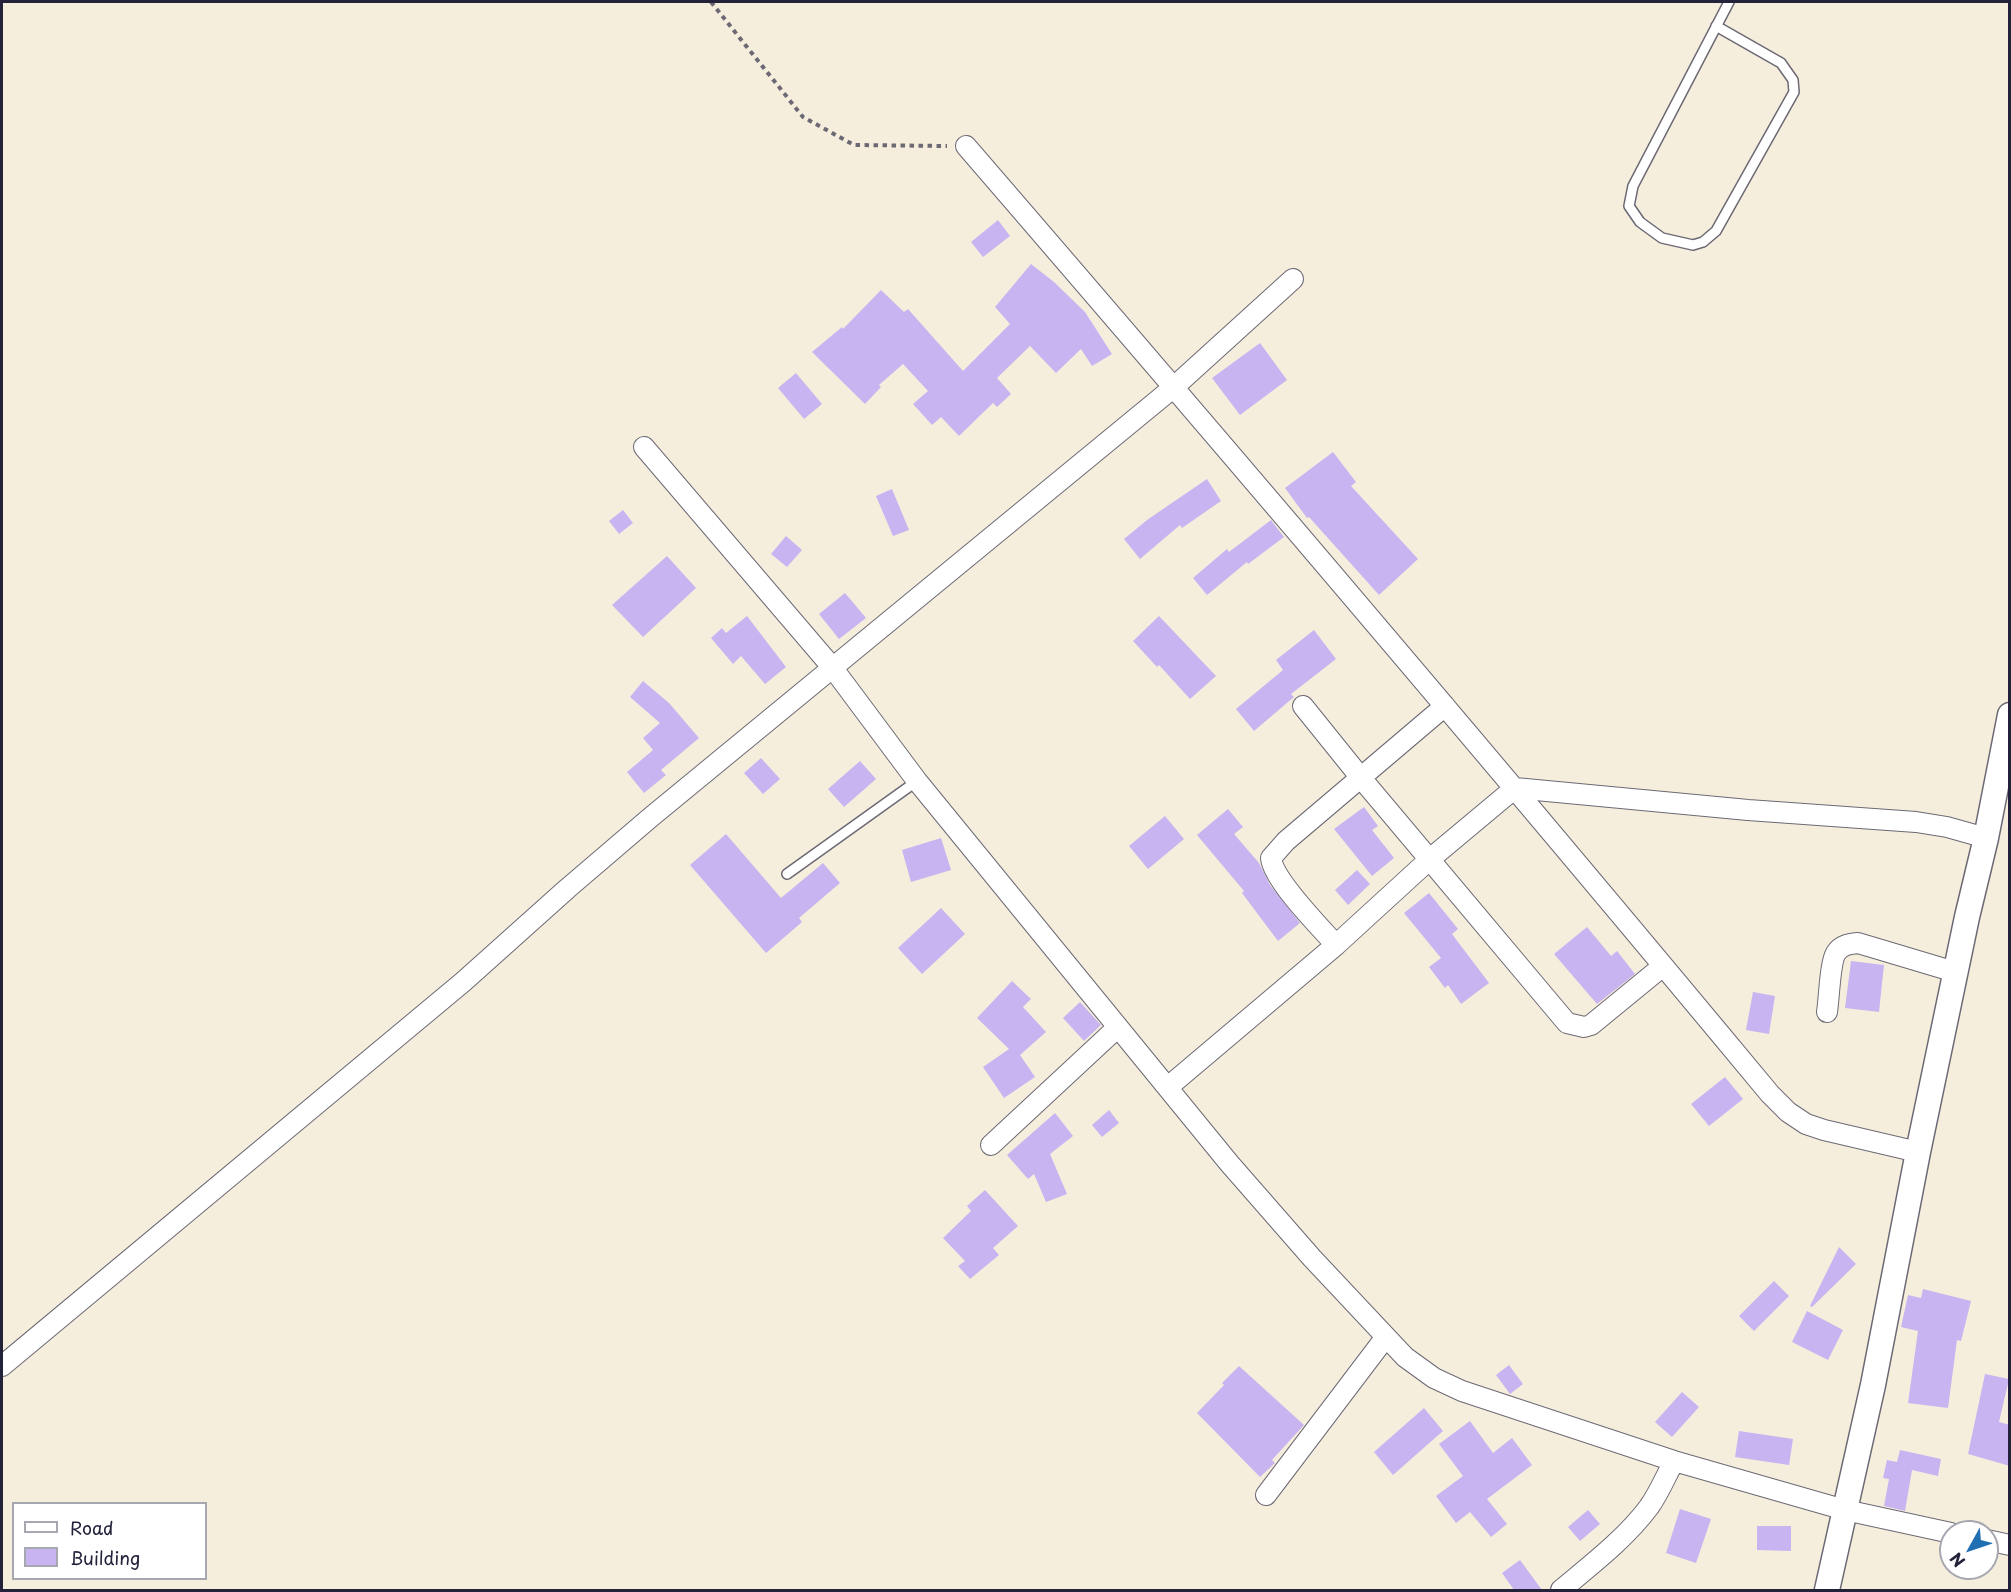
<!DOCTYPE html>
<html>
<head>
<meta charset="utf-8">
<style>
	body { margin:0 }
	#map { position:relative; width:2011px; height:1592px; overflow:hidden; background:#f6eedd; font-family:"Playpen Sans",sans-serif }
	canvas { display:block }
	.frame { position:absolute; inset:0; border:3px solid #22223b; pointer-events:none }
	.legend { position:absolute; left:12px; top:1502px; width:195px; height:78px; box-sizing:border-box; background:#fff; border:2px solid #a7a7b1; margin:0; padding:8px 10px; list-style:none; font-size:18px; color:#22223b }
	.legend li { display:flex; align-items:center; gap:12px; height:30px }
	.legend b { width:30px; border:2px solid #a7a7b1 }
	.north { position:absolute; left:1939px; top:1520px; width:60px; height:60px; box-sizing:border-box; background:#fff; border:2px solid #a7a7b1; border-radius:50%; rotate:230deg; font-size:16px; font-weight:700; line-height:24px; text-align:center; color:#22223b }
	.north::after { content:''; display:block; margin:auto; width:21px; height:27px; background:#1f6fb2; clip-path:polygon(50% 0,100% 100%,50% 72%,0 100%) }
</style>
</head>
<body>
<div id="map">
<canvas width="2011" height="1592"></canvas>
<div class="frame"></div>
<ul class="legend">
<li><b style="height:8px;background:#fff"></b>Road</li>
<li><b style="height:16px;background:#c7b4f1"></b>Building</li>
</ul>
<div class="north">N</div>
</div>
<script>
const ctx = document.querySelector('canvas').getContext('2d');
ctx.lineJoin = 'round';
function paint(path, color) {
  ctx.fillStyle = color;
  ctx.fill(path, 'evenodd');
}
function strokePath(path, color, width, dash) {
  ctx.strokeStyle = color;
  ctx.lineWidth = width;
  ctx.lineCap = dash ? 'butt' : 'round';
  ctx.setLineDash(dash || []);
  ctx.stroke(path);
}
paint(new Path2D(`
	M998,220L1010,236L983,257L971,242Z
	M1031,264L1054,282L1085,312L1112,354L1092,366L1081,349L1056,373L1030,346L997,378L1011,394L997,407L993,403L959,436L941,417L932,425L913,404L928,391L903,364L879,385L881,387L865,404L812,352L842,327L843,329L881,290L904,312L908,309L963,371L1010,324L995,307Z
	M1260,343L1287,380L1240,415L1212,378Z
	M796,373L822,404L804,419L778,388Z
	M1333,452L1356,482L1351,486L1418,559L1379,595L1309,517L1307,518L1285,488Z
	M1207,479L1221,501L1182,528L1180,525L1140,559L1124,539L1147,520Z
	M892,489L909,530L893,536L876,496Z
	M623,510L633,523L619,534L609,521Z
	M1271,520L1284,537L1248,564L1247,562L1207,595L1193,578L1227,549L1229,552Z
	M786,536L802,550L787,567L771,554Z
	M667,556L696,588L643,637L612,605Z
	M845,593L866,618L839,639L819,614Z
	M747,616L786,667L765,684L741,656L733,664L711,638L722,628L726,633Z
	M1159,616L1216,676L1190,699L1159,665L1157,667L1133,641Z
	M1314,630L1336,659L1291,694L1294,697L1254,731L1236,709L1283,670L1276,660Z
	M643,681L669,703L699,738L661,770L666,775L644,793L627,772L653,750L643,738L660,723L630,697Z
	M761,758L780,779L763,794L744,773Z
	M860,761L876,779L844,807L828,789Z
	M1364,807L1378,826L1372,830L1394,858L1372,876L1334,829Z
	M1228,809L1243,827L1234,834L1259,863L1270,885L1300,923L1278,941L1242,893L1244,891L1197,835Z
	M1165,816L1184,839L1148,869L1129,846Z
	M726,834L781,898L823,863L840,883L799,918L802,922L766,953L690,865Z
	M941,838L951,870L911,882L902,850Z
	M1357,870L1370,884L1348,905L1335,890Z
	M1429,893L1458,929L1452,934L1489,983L1461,1004L1448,985L1445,988L1429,967L1441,958L1404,913Z
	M941,908L965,934L922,974L898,948Z
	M1587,927L1611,956L1617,951L1635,974L1597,1004L1554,954Z
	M1851,961L1884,965L1879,1012L1845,1008Z
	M1012,981L1031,999L1023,1007L1046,1032L1020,1055L1035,1077L1004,1098L983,1067L1009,1049L977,1018Z
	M1753,992L1775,996L1769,1034L1746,1030Z
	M1080,1002L1101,1025L1084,1041L1063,1018Z
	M1725,1077L1743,1099L1709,1126L1691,1104Z
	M1109,1110L1119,1123L1102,1137L1092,1125Z
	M1055,1113L1073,1136L1050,1154L1067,1194L1046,1202L1034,1174L1028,1179L1007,1155Z
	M985,1190L1018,1226L993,1248L999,1255L970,1279L958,1266L965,1261L943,1238L971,1211L967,1206Z
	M1839,1247L1856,1264L1812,1307L1810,1306Z
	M1774,1281L1789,1296L1754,1331L1739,1316Z
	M1923,1289L1971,1301L1961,1341L1957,1340L1948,1408L1908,1403L1918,1331L1901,1327L1908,1295L1921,1298Z
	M1807,1311L1843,1330L1828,1360L1792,1342Z
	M1509,1365L1523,1384L1510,1394L1496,1375Z
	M1239,1366L1304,1425L1272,1460L1275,1463L1260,1477L1197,1413L1224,1385L1222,1383Z
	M1985,1374L2009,1379L1999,1422L2010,1425V1466L1968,1454Z
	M1682,1392L1699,1407L1672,1437L1655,1422Z
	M1424,1408L1443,1431L1393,1475L1374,1452Z
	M1470,1421L1493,1453L1512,1438L1532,1465L1487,1499L1507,1524L1491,1537L1470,1512L1456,1523L1436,1496L1463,1476L1439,1444Z
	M1739,1431L1793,1439L1789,1465L1735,1457Z
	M1900,1450L1941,1459L1938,1476L1912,1470L1905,1511L1884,1506L1889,1479L1883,1478L1887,1460L1897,1462Z
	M1680,1509L1711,1519L1696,1563L1666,1553Z
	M1588,1510L1600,1524L1580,1541L1568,1527Z
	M1757,1526H1791V1551L1757,1550Z
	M1520,1560L1542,1590H1514L1502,1573Z`), '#c7b4f1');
const service = new Path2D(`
	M1716,26L1781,63L1793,80L1794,92L1716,231L1703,242L1693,245L1662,238L1640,222L1629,206L1633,186L1729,2
	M787,874L917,781`);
const minor = new Path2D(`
	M966,146C1237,460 1505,775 1770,1094L1788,1112L1806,1124L1824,1130L1918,1152
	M644,447L832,667L917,781L1229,1163L1312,1258L1405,1357L1434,1378L1462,1391L1674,1461L1845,1510L1951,1533
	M1303,706L1361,778L1567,1023L1584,1027L1591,1025L1663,966
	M1336,945C1320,927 1273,880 1271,858L1286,841L1445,706
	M1827,1012C1829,1000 1830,962 1836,953C1841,945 1849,944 1858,943L1955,972
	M1168,1087L1336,945L1430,859L1515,788L1748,810L1916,822L1947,827L1986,838
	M991,1145L1118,1027
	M2,1366L463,982L568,888L651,817L1174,387L1293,279
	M1266,1495L1385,1338
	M1987,1540L2010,1545
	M1561,1590C1592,1564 1625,1539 1649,1507C1659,1493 1666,1476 1674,1461`);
const tertiary = new Path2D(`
	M1827,1590L1873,1385L1918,1152L1967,917L1986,838L2010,715`);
strokePath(service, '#6c6974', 12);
strokePath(minor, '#6c6974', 22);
strokePath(tertiary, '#6c6974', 27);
strokePath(new Path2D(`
	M711,2L803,117L854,145L947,146`), '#6c6974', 4, [4.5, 4.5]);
strokePath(service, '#fff', 9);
strokePath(minor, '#fff', 20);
strokePath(tertiary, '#fff', 24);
</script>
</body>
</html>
